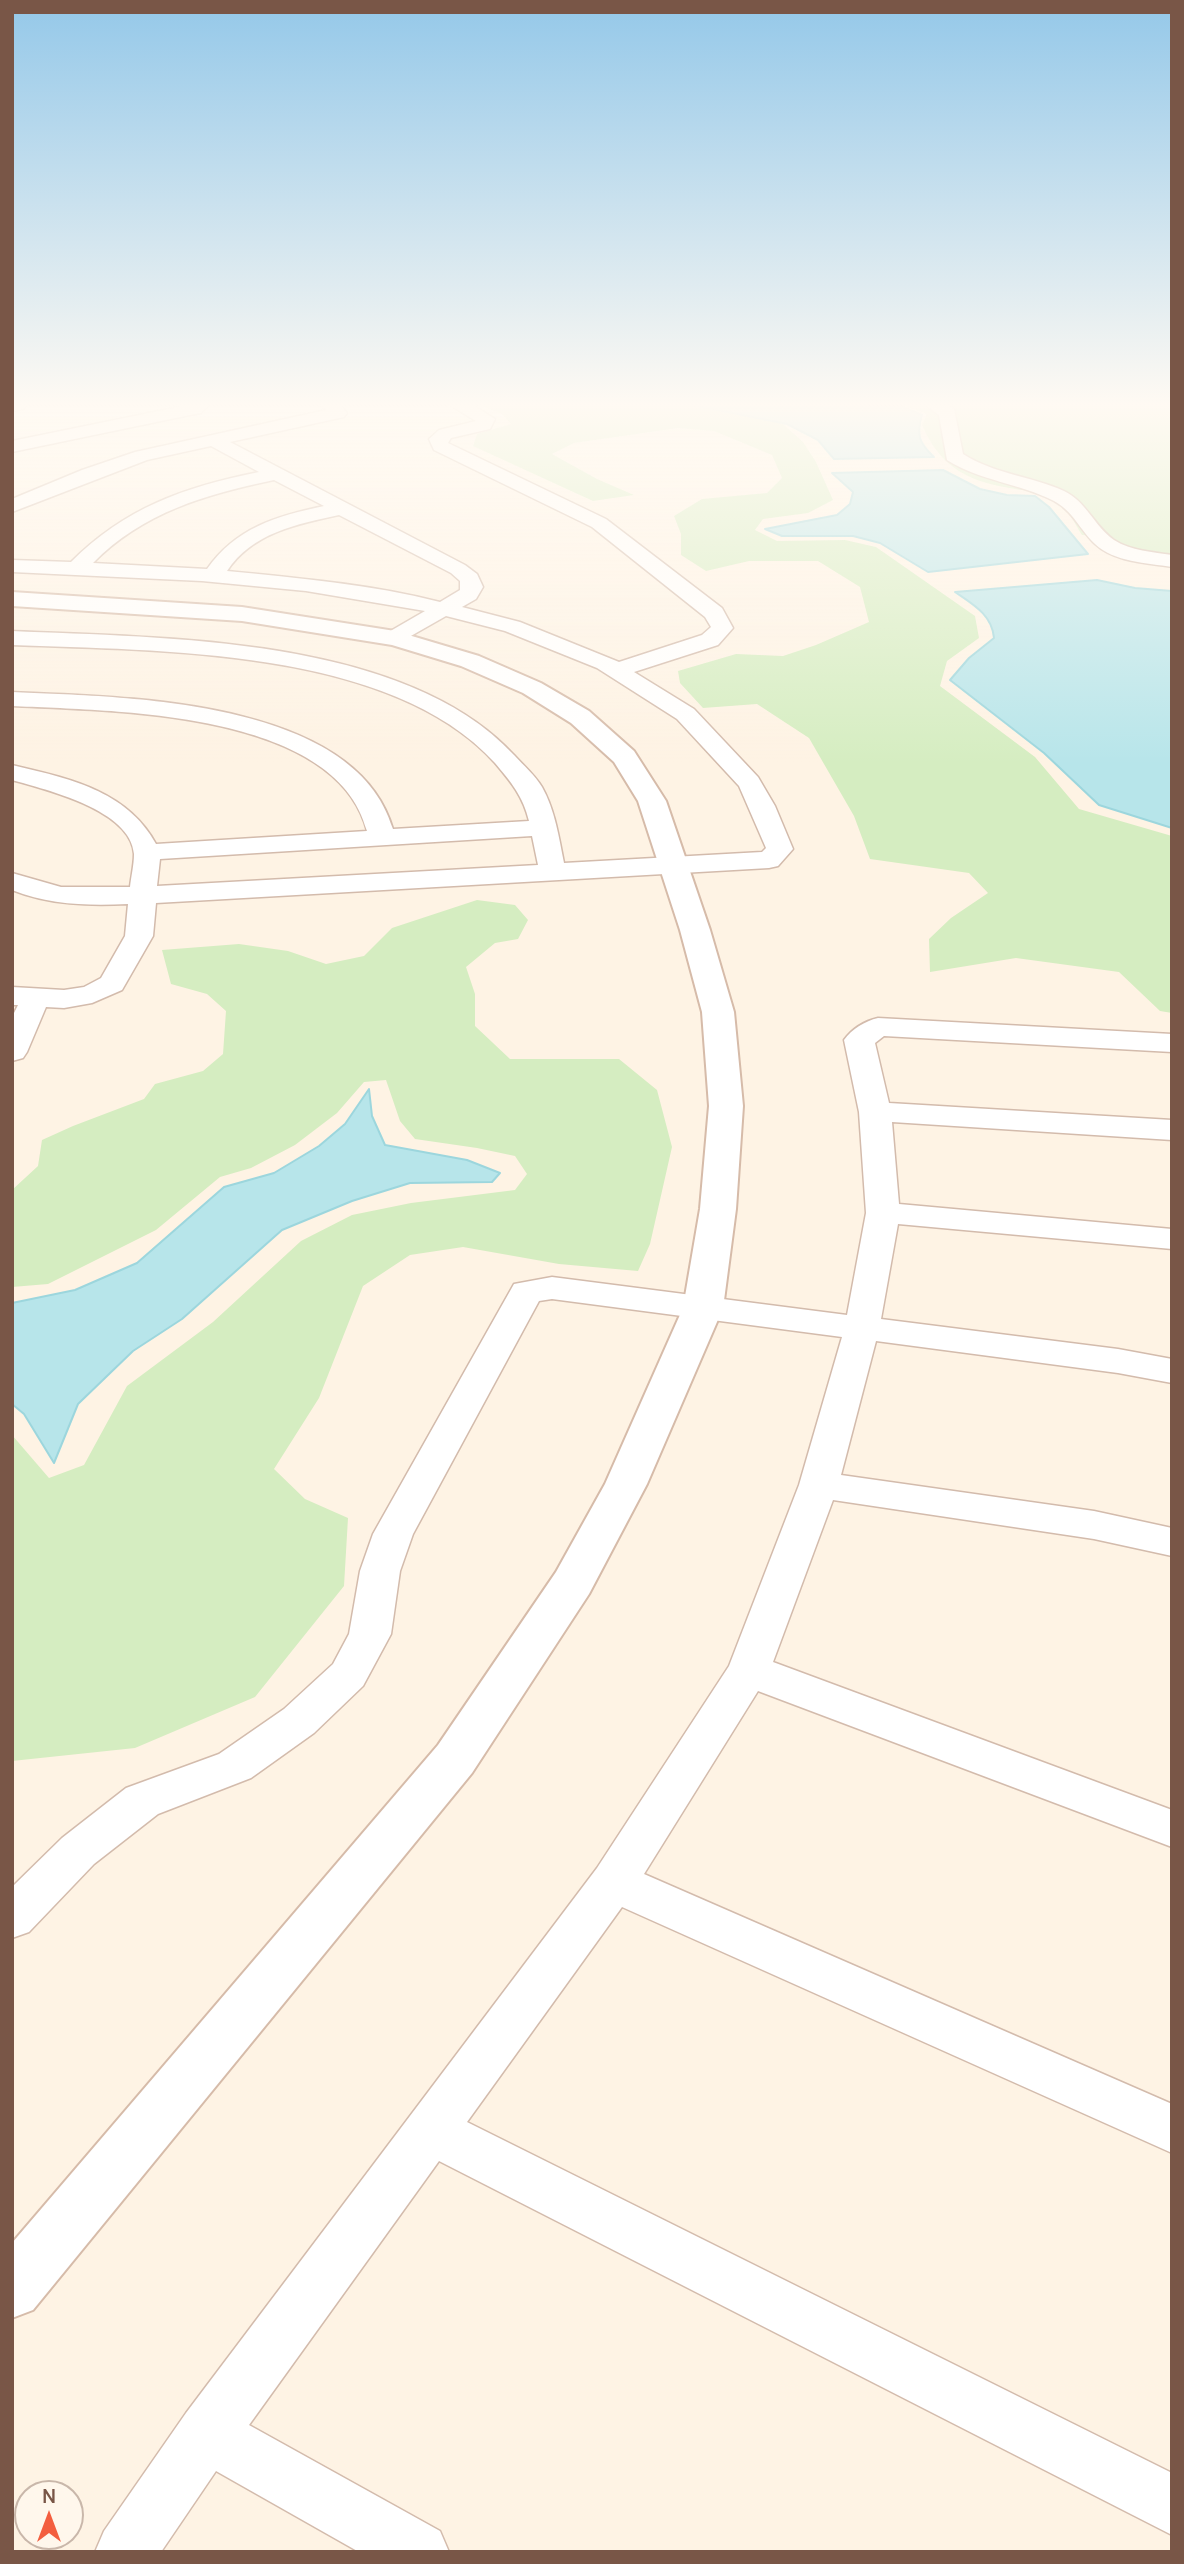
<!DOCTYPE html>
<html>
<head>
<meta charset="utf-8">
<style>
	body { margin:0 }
	#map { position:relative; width:1184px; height:2564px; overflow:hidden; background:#fef3e4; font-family:Manrope,sans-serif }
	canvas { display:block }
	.frame { position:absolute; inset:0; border:14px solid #795647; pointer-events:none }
	.north { position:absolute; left:14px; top:2480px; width:70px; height:70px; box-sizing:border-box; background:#fff7ec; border:2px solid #c9b7aa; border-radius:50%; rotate:0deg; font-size:19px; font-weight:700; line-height:28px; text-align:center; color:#795647 }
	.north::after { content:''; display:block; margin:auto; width:24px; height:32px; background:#f35e3f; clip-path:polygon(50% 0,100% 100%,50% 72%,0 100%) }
</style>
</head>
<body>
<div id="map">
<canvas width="1184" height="2564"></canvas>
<div class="frame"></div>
<div class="north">N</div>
</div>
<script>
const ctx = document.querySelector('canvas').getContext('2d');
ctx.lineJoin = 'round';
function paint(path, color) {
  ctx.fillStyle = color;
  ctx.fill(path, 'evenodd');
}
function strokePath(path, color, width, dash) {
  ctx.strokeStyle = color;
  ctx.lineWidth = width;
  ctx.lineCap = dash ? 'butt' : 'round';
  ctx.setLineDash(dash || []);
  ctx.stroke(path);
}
paint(new Path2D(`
	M479,405H720L783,424L803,442L816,462L833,500L808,513L763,519L755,530L777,541L845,540L876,547L975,616L979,638L947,661L940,686L1035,757L1079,809L1172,836V1013L1160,1011L1119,972L1016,958L930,972L929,939L951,918L988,893L969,873L870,859L854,816L809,738L757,704L703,708L680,683L678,671L736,654L783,656L816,645L869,622L860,587L818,561H749L706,571L681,555V534L674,516L702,499L767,493L782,478L772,455L714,431L678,428L574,443L552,454L597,479L634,495L593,501L473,446L477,434L511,424L502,414Z
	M903,405H1172V558L1126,547L1109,537L1082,535C1073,521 1065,501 1048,494C1038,490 1025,491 1015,489C970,482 941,469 922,425L927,414Z
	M477,900L515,905L528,920L518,939L495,943L466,967L475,994V1026L510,1059H619L657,1090L672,1147L650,1244L638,1271L559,1264L463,1247L410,1255L363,1286L319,1398L274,1469L305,1499L348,1518L344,1586L255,1697L135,1748L12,1761V1435L49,1478L84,1465L127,1386L213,1322L301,1241L352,1215L411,1203L515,1190L527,1174L515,1156L477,1148L415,1139L400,1121L386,1080L364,1082L337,1113L295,1145L251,1168L220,1177L156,1230L48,1284L12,1287V1190L38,1166L42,1140L73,1126L144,1099L155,1084L203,1071L223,1054L226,1011L207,994L171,984L162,950L239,944L288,951L326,964L364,956L392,928Z`), '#d5edc1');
const water = new Path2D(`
	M693,405L904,407L922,415C916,435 919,443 934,457L834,459L818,440L787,424Z
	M943,470L980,489L1007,495L1035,496L1049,507L1088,554L928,572L880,543L853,536H782L765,529L837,515L850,504L853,492L832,473Z
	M1097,580L1135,588L1172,591V828L1099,805L1044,753L950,680L969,658L994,638C992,615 974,605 955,592Z
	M369,1089L372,1116L385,1145L467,1160L500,1173L492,1182L410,1183L352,1201L282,1230L182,1319L133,1351L78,1404L54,1463L24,1414L12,1404V1303L75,1290L137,1263L224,1187L274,1173L319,1146L345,1124Z`);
paint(water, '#b7e5ea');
strokePath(water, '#9cd6dd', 2);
const street = new Path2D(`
	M12,405H26L23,409L12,411Z
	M188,405H208L201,413L195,414L12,452V441Z
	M321,405H340L347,413L344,417L230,442L465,565L477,574L483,587L476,599L462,607L520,622L619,662L702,635L711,627L705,617L592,527L434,450L429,439L439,430L476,421L450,405H473L495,419L490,429L451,438L448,443L606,519L722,608L733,628L718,645L634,672L694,709L758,777L775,806L793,849L778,866L769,868L156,903L153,936L122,990L92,1003L64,1008L46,1007L27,1052L23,1058L12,1061V1017L18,1005H12V987L64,990L84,987L101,978L125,936L128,904C89,906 50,905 12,890V873L61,887H130C131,877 134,865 134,854C131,810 47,790 12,780V765C67,778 127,790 156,844L367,831C336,710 111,711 12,706V692C122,697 355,698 393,829L529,821C523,796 511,782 495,763C390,647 157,651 12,645V631C165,638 404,636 514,755C524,766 535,775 542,787C555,810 559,838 564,863L762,852L766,848L739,786L677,719L597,668L505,631L446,616L395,645L387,643L384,638L387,633L425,611L306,591L202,581L12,572V560L71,562C125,508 184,487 259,472L211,446L147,460L12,512V499L82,470L135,452L326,410ZM274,480L324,506C276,516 236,528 207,569L93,563C143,512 207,494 274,480ZM339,515L451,573L460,581V590L440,602C370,584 298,578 227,571C252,533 297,524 339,515ZM532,836L538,865L157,886L160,859Z
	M926,405H947L954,409L963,454C994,474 1031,476 1064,491C1087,502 1094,526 1114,540C1131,551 1153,552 1172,555V567C1147,563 1114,562 1095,544C1080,530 1073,511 1054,501C1019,483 980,481 947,460L939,415Z
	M878,1018L1172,1034V1052L884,1036L875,1043L889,1103L1172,1120V1140L892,1122L899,1204L1172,1229V1249L898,1224L881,1319L1118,1349L1172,1359V1383L1118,1373L876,1341L841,1475L1094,1511L1172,1528V1556L1094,1539L833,1500L773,1662L1172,1810V1847L758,1691L644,1874L1172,2104V2153L622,1907L467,2122L1172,2473V2535L439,2161L249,2425L440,2531L449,2552H359L216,2471L161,2552H95L104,2531L186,2413L597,1868L729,1666L799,1485L842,1337L552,1299L539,1301L413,1534L400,1571L391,1634L363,1686L314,1733L251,1778L158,1814L94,1864L29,1932L12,1938V1887L62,1838L126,1788L219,1754L284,1709L333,1664L349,1634L360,1571L373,1534L514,1284L552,1277L847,1315L866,1213L859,1112L844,1040C852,1029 865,1021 878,1018Z`);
const secondary = new Path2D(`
	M12,592L242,607L395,631L479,656L541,683L589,711L634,751L666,801L710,930L734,1012L743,1106L736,1209L723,1308L647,1484L589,1594L472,1773L33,2310L12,2318V2243L438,1745L556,1572L605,1484L683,1308L700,1209L709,1106L702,1012L680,930L638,801L614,762L571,723L523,693L461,666L392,645L242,621L12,606Z`);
strokePath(street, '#d3bbac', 3);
strokePath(secondary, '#d6bba9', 4);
paint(street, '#fff');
paint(secondary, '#fff');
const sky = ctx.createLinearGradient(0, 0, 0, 764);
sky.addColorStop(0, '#94c8e9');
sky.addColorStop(0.53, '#fffaf3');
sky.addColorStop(1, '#fffaf300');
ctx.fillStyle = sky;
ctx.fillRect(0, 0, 1184, 764);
</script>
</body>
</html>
